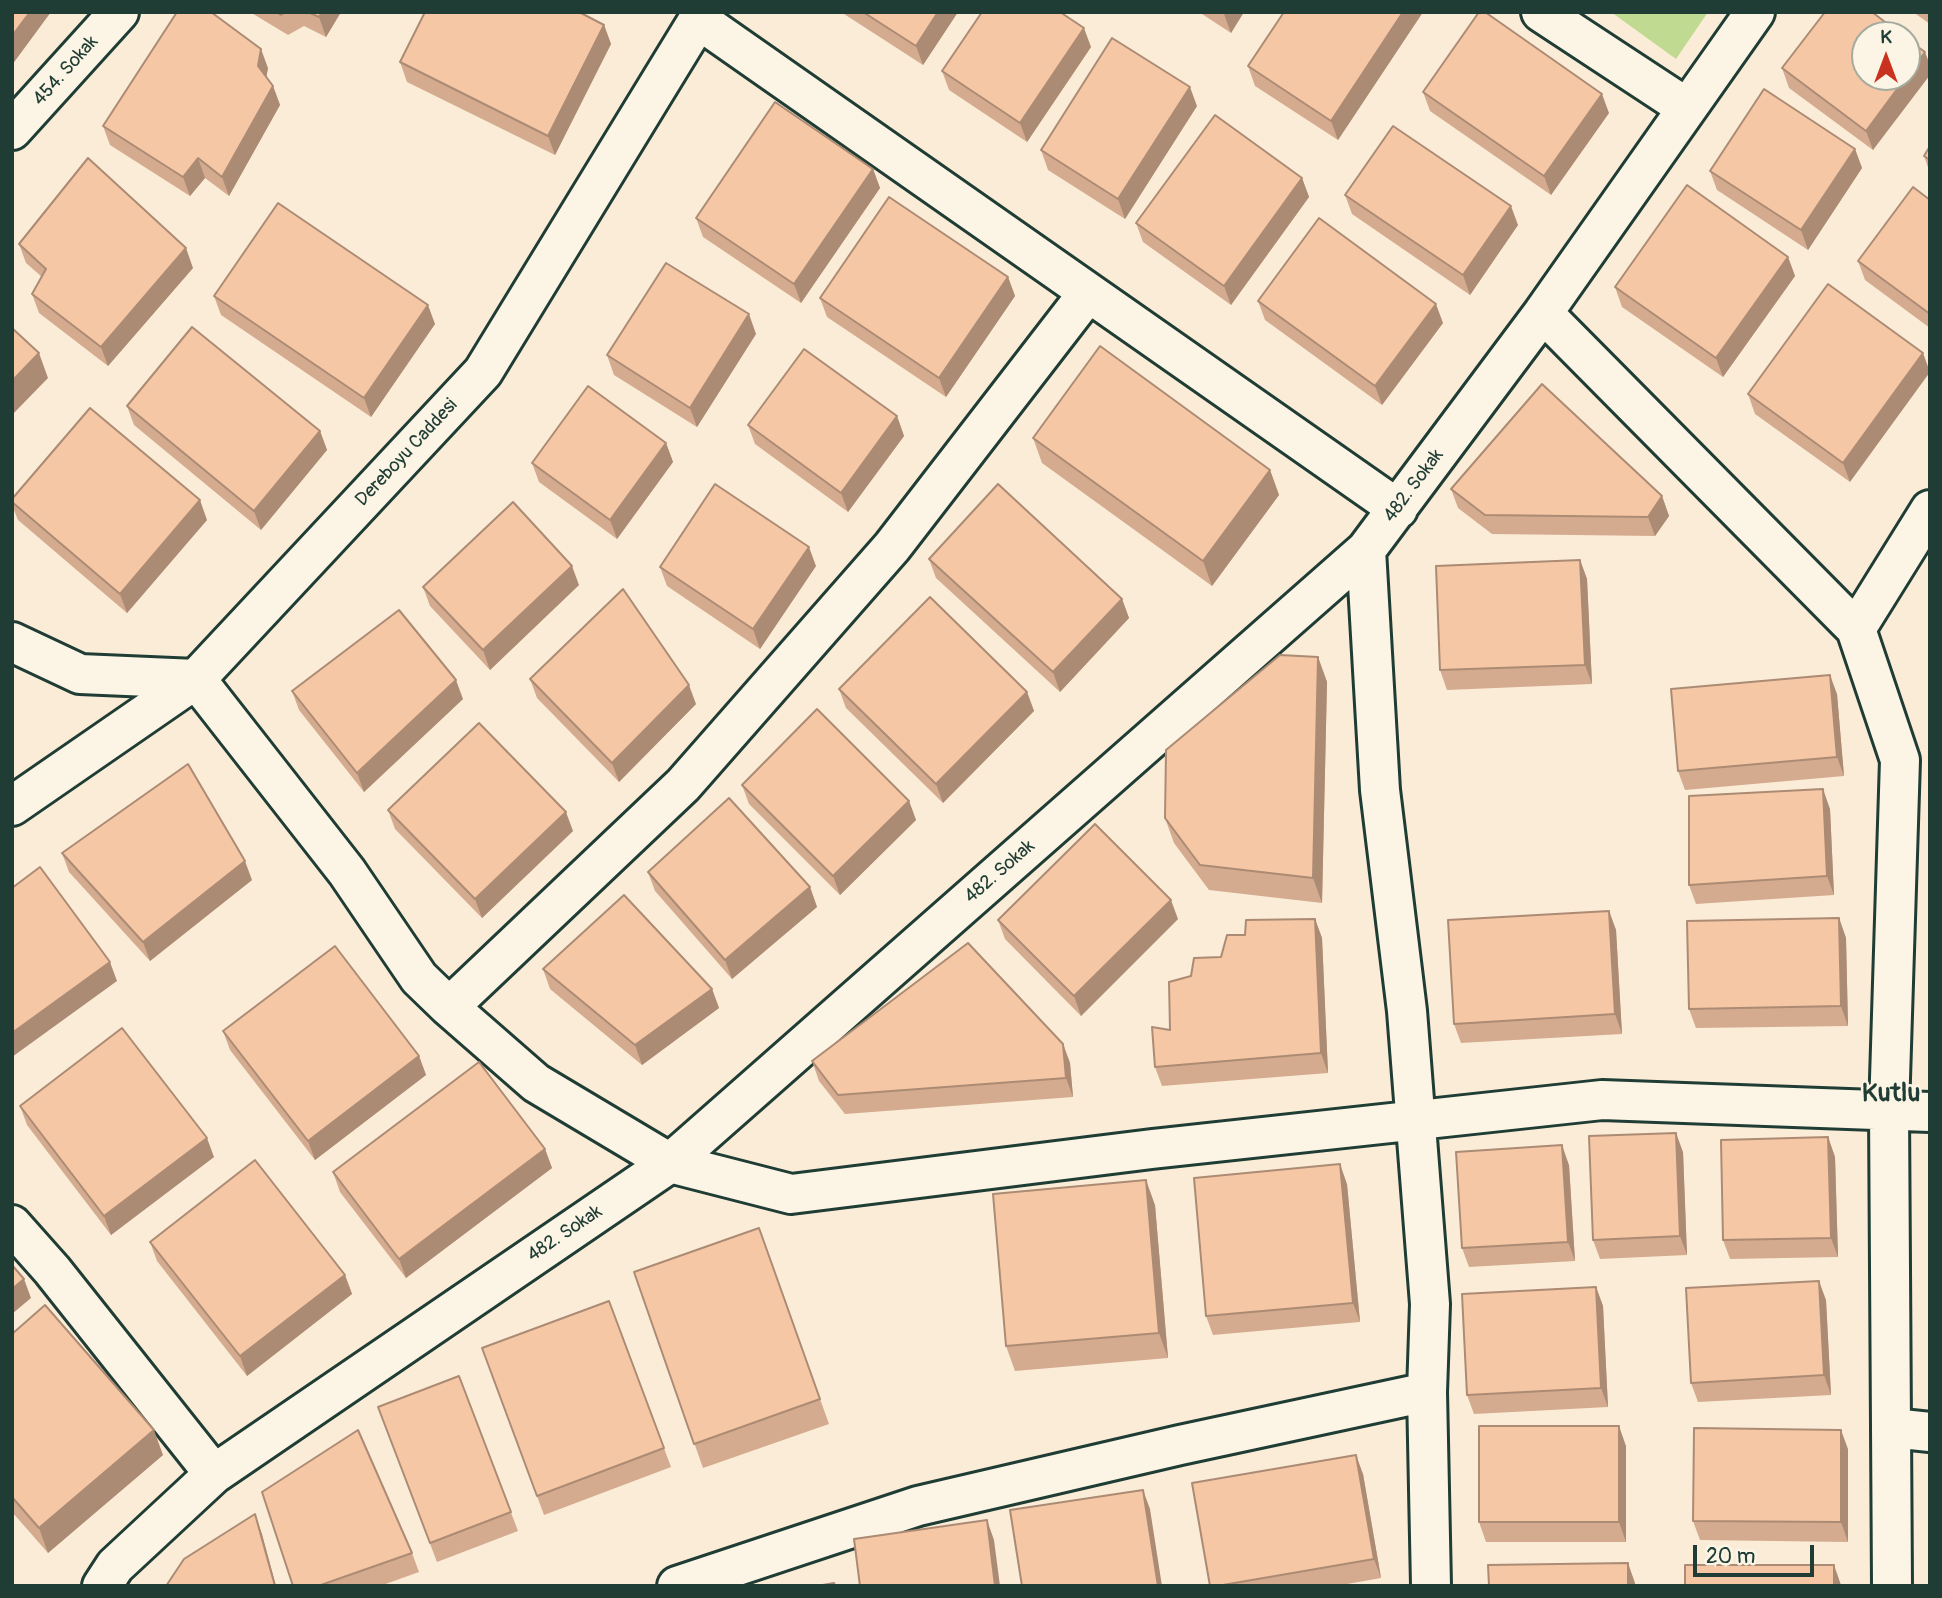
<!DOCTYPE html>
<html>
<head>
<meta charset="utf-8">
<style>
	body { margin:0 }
	#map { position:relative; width:1942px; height:1598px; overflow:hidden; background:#fbecd8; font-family:Pangolin,sans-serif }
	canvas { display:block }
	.frame { position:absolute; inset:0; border:14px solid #1f3d34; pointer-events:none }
	.north { position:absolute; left:1851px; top:21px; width:70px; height:70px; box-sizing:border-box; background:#fcf5e5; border:2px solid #a4ab9e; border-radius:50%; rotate:0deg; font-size:19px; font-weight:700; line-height:28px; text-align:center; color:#1f3d34 }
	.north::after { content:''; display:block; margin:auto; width:24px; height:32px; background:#c8321e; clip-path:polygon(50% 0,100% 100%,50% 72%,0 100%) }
	.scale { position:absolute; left:1693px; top:1545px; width:121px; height:32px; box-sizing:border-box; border:4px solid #1f3d34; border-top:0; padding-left:9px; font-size:21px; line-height:24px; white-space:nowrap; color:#1f3d34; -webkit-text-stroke:5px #fcf5e5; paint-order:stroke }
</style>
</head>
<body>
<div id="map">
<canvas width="1942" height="1598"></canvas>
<div class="frame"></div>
<div class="north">K</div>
<div class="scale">20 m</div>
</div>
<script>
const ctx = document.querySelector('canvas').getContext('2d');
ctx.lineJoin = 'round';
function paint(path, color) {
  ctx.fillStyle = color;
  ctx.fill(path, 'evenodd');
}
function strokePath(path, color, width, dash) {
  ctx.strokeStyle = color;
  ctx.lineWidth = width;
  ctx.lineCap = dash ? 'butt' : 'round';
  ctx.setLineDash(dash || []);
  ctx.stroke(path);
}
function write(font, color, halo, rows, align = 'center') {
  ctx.font = font + ' Pangolin,sans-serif';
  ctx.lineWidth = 5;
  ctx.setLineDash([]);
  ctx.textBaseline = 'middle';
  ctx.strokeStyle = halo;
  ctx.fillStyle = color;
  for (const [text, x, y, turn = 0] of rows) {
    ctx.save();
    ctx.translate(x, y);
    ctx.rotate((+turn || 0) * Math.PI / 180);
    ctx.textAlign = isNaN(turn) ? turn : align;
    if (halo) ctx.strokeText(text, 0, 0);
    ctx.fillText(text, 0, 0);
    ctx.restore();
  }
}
paint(new Path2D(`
	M1611,12H1708L1676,59Z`), '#c1da91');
const minor = new Path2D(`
	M1541,12L1687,108
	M699,20L1398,509
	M12,130L119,12
	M1543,313L1856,629L1900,760L1889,1110L1892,1586
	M1366,550L1380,790L1407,1011L1430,1304L1427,1392L1431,1586
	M1856,629L1930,510
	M12,642L80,674L196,679L347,872L419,978L449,1007L536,1083L670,1163L791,1194L1152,1149L1602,1100L1930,1112
	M449,1007L683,785L892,547L1088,293
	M12,1225L52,1270L214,1474
	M1892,1428L1930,1432
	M102,1586L115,1566L214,1474L670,1163L1366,550L1543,313L1755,12
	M677,1586L918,1506L1180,1445L1427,1392`);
const tertiary = new Path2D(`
	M12,806L196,679L483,372L703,12`);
strokePath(minor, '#1f3d34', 44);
strokePath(tertiary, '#1f3d34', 44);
strokePath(minor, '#fcf5e5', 38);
strokePath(tertiary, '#fcf5e5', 38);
paint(new Path2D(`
	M250,12H341L326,37L304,26L288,35Z
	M841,12H958L923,65Z
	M1199,12H1244L1231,33Z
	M1423,12L1338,140L1255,86L1248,66Z
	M1913,12H1930V24Z
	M604,25L611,44L555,155L407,82L400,62Z
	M1091,47L1027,142L949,90L942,71Z
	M1930,65L1873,150L1789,88L1782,68Z
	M268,68L266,77L273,86L280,105L229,196L205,178L190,196L110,145L103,126Z
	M1423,92L1609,113L1551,195L1430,111Z
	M1197,106L1125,219L1048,170L1041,150Z
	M1930,146V173L1924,156Z
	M1855,149L1862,168L1808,250L1717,190L1710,171Z
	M873,169L880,188L801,303L703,237L696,218Z
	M1302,178L1309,197L1231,305L1143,242L1136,223Z
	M1345,195L1518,225L1470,295L1352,214Z
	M1930,200V328L1865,280L1858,261Z
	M19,244L193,268L108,366L39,313L32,294L42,277L26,263Z
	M1788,257L1795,276L1723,377L1622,307L1615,287Z
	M1008,277L1015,296L946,397L827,317L820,298Z
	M1828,284L1850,482L1755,414L1748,394Z
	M214,296L435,324L371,417L221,315Z
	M1258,301L1443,323L1382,405L1265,320Z
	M756,334L697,427L614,375L607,355Z
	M127,406L320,431L327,450L261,530L134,425Z
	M897,416L904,436L848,512L755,444L748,425Z
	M1033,438L1270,470L1279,495L1212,586L1042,463Z
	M666,443L673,462L617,539L539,482L532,463Z
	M1451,489L1662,496L1669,516L1655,536L1492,534L1458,508Z
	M12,499L207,520L127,613L18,520L12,505Z
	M929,559L1122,599L1129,618L1060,692L936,578Z
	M1580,560L1587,579L1592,684L1447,690L1440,670Z
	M816,566L760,649L667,586L660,567Z
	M579,585L490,670L430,606L423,587Z
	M1318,657L1327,682L1322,903L1209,890L1174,843L1165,818Z
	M530,679L696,704L619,782L537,698Z
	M839,689L1027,692L1034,711L943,803L846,708Z
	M292,691L463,699L364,792L299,710Z
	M1837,694L1844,776L1685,790L1678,771Z
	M742,785L909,801L916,820L840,895L749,804Z
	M1830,809L1834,895L1696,904L1689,885Z
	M388,810L573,831L482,918L395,829Z
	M62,853L252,880L150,961L69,872Z
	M648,872L810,887L817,907L732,979L655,891Z
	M1609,911L1616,930L1622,1034L1461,1043L1454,1024Z
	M1839,918L1846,938L1848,1026L1696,1028L1689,1009Z
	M1178,919L1081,1016L1005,939L998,920Z
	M1315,919L1322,938L1328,1073L1162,1086L1155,1067L1191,976L1221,957L1245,935Z
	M543,969L712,989L719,1008L642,1065L550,989Z
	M223,1031L419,1056L426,1075L315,1160L230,1050Z
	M1063,1044L1070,1063L1073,1097L845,1114L819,1081L812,1061Z
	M20,1106L214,1157L111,1235L27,1125Z
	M1828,1137L1835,1157L1838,1257L1730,1259L1723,1240Z
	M545,1149L552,1168L406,1278L340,1192L333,1172Z
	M1683,1152L1687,1255L1600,1259L1593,1240Z
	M1569,1165L1575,1261L1469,1267L1462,1248Z
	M1347,1184L1360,1322L1213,1335L1206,1316Z
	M1155,1205L1168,1358L1015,1371L1006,1346Z
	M759,1228L829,1424L703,1468L634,1272Z
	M150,1242L345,1275L352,1294L247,1376L157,1261Z
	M1596,1287L1603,1306L1608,1407L1474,1414L1467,1395Z
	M1826,1300L1831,1395L1698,1402L1691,1383Z
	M609,1301L671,1467L544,1515L482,1348Z
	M12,1334L163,1455L48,1553L12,1512Z
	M459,1376L518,1531L437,1562L378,1407Z
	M1626,1446V1542H1486L1479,1522Z
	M1848,1449V1542L1700,1540L1693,1521Z
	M1363,1474L1381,1578L1336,1586H1210Z
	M412,1553L419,1572L380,1586H293Z`), '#d4ab8e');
paint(new Path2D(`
	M30,12H51L12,65V36Z
	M322,12H341L326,37L319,17Z
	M938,12H958L923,65L916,46Z
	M1225,12H1244L1231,33L1224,14Z
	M1403,12H1423L1338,140L1331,121Z
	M604,25L611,44L555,155L548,136Z
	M1084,28L1091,47L1027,142L1020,123Z
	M261,49L268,68L265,85L258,66Z
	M1925,52L1930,65V75L1873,150L1866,131Z
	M273,86L280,105L229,196L222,177Z
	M1190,87L1197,106L1125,219L1118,199Z
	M1602,94L1609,113L1551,195L1544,176Z
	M1855,149L1862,168L1808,250L1801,230Z
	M198,158L205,178L190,196L183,177Z
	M873,169L880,188L801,303L794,284Z
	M1302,178L1309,197L1231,305L1224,286Z
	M1511,206L1518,225L1470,295L1463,275Z
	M186,248L193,268L108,366L101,347Z
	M1788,257L1795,276L1723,377L1716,358Z
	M1008,277L1015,296L946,397L939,378Z
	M1436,304L1443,323L1382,405L1375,386Z
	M428,305L435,324L371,417L364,398Z
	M749,314L756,334L697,427L690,408Z
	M39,353L48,378L12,415V381Z
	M1923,353L1930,372L1850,482L1843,463Z
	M897,416L904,436L848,512L841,493Z
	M320,431L327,450L261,530L254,511Z
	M666,443L673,462L617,539L610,520Z
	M1270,470L1279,495L1212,586L1203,561Z
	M1662,496L1669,516L1655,536L1648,517Z
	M200,500L207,520L127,613L120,594Z
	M809,547L816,566L760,649L753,629Z
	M1580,560L1587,579L1592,684L1585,665Z
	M572,566L579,585L490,670L483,650Z
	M1122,599L1129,618L1060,692L1053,672Z
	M1318,657L1327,682L1322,903L1313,878Z
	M1830,675L1837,694L1844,776L1837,757Z
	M456,680L463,699L364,792L357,773Z
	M689,685L696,704L619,782L612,763Z
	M1027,692L1034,711L943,803L936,784Z
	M1823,789L1830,809L1834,895L1827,876Z
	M909,801L916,820L840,895L833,876Z
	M566,812L573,831L482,918L475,899Z
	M245,861L252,880L150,961L143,942Z
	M810,887L817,907L732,979L725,960Z
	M1171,900L1178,919L1081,1016L1074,996Z
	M1609,911L1616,930L1622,1034L1615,1014Z
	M1839,918L1846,938L1848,1026L1841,1006Z
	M1315,919L1322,938L1328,1073L1321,1053Z
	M110,962L117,981L12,1057V1033Z
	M712,989L719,1008L642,1065L635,1045Z
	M1063,1044L1070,1063L1073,1097L1066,1078Z
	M419,1056L426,1075L315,1160L308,1141Z
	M1676,1133L1683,1152L1687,1255L1680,1236Z
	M1828,1137L1835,1157L1838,1257L1831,1238Z
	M207,1138L214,1157L111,1235L104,1216Z
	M1562,1145L1569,1165L1575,1261L1568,1242Z
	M545,1149L552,1168L406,1278L399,1259Z
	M1340,1164L1347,1184L1360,1322L1353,1303Z
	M1146,1180L1155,1205L1168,1358L1159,1333Z
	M345,1275L352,1294L247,1376L240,1356Z
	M24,1279L31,1298L12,1314V1289Z
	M1819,1281L1826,1300L1831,1395L1824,1375Z
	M1596,1287L1603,1306L1608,1407L1601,1388Z
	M1619,1426L1626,1446V1542L1619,1522Z
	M154,1430L163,1455L48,1553L39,1528Z
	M1841,1430L1848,1449V1542L1841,1522Z
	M1356,1455L1363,1474L1381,1578L1374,1559Z
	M1143,1490L1150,1509L1162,1586H1158Z
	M255,1514L262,1534L276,1586H275Z
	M987,1520L994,1540L1000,1586H995Z
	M1628,1563L1635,1583V1586H1628Z
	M1834,1565L1841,1585V1586H1834Z`), '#ac8b74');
const building = new Path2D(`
	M12,12H30L12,36Z
	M177,12H211L261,49L258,66L273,86L222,177L198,158L183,177L103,126Z
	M276,12H286L281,15Z
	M308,12H322L319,17Z
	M425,12H579L604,25L548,136L400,62Z
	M863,12H938L916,46Z
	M982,12H1060L1084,28L1020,123L942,71Z
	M1284,12H1403L1331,121L1248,66Z
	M1479,12H1485L1602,94L1544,176L1423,92Z
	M1825,12H1872L1902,35H1865V77H1906L1866,131L1782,68Z
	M1112,38L1190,87L1118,199L1041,150Z
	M1907,39L1925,52L1907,76Z
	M1764,89L1855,149L1801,230L1710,171Z
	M775,102L873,169L794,284L696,218Z
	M1215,115L1302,178L1224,286L1136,223Z
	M1393,126L1511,206L1463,275L1345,195Z
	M1930,146V160L1924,156Z
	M88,158L186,248L101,347L32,294L46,269L19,244Z
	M1687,185L1788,257L1716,358L1615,287Z
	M1913,187L1930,200V314L1858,261Z
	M889,197L1008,277L939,378L820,298Z
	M278,203L428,305L364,398L214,296Z
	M1319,218L1436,304L1375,386L1258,301Z
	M666,263L749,314L690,408L607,355Z
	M1828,284L1923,353L1843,463L1748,394Z
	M192,327L320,431L254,511L127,406Z
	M12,328L39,353L12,381Z
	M1100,346L1270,470L1203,561L1033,438Z
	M804,349L897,416L841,493L748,425Z
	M1542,384L1662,496L1648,517L1485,515L1451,489Z
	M588,386L666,443L610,520L532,463Z
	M90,408L200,500L120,594L12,502V499Z
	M715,484L809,547L753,629L660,567Z
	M998,484L1122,599L1053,672L929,559Z
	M513,502L572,566L483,650L423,587Z
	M1580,560L1585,665L1440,670L1436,566Z
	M623,589L689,685L612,763L530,679Z
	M930,597L1027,692L936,784L839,689Z
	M399,610L456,680L357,773L292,691Z
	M1280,655L1318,657L1313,878L1200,865L1165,818L1166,750Z
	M1830,675L1837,757L1678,771L1671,689Z
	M817,709L909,801L833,876L742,785Z
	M479,723L566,812L475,899L388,810Z
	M188,764L245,861L143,942L62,853Z
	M1823,789L1827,876L1689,885V796Z
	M729,798L810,887L725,960L648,872Z
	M1095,824L1171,900L1074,996L998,920Z
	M40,867L110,962L12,1033V888Z
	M624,895L712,989L635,1045L543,969Z
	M1609,911L1615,1014L1454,1024L1448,920Z
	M1839,918L1841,1006L1689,1009L1687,921Z
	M1315,919L1321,1053L1155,1067L1152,1027L1170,1030L1169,982L1191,976L1194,958L1221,957L1227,935H1245L1246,920Z
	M968,943L1063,1044L1066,1078L838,1095L812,1061Z
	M335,946L419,1056L308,1141L223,1031Z
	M122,1028L207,1138L104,1216L20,1106Z
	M479,1062L545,1149L399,1259L333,1172Z
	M1676,1133L1680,1236L1593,1240L1589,1136Z
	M1828,1137L1831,1238L1723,1240L1721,1140Z
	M1562,1145L1568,1242L1462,1248L1456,1152Z
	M255,1160L345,1275L240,1356L150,1242Z
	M1340,1164L1353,1303L1206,1316L1194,1178Z
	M1146,1180L1159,1333L1006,1346L993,1194Z
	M759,1228L820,1399L694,1444L634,1272Z
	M12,1265L24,1279L12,1289Z
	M1819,1281L1824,1375L1691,1383L1686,1288Z
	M1596,1287L1601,1388L1467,1395L1462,1294Z
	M609,1301L664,1448L537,1496L482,1348Z
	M45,1305L154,1430L39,1528L12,1497V1334Z
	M459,1376L511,1512L430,1543L378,1407Z
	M1479,1426H1619V1522H1479Z
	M1694,1428L1841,1430V1522L1693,1521Z
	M358,1430L412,1553L318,1586H293L262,1492Z
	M1356,1455L1374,1559L1217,1586H1210L1192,1483Z
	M1143,1490L1158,1586H1022L1010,1510Z
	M255,1514L275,1586H166L184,1559Z
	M987,1520L995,1586H860L854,1539Z
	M1628,1563V1586H1489L1488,1565Z
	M1685,1565H1834V1586H1685Z
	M834,1583L835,1586H817Z`);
paint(building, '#f6c7a5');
strokePath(building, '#ac8b74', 2);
write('19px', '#1f3d34', '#fcf5e5', [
	["454. Sokak",66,71,-48],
	["Dereboyu Caddesi",407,453,-47],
	["482. Sokak",1414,486,-53],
	["482. Sokak",1000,872,-41],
	["482. Sokak",565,1234,-34]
]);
write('bold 26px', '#1f3d34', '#fcf5e5', [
	["Kutlu",1891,1094]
]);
</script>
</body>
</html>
